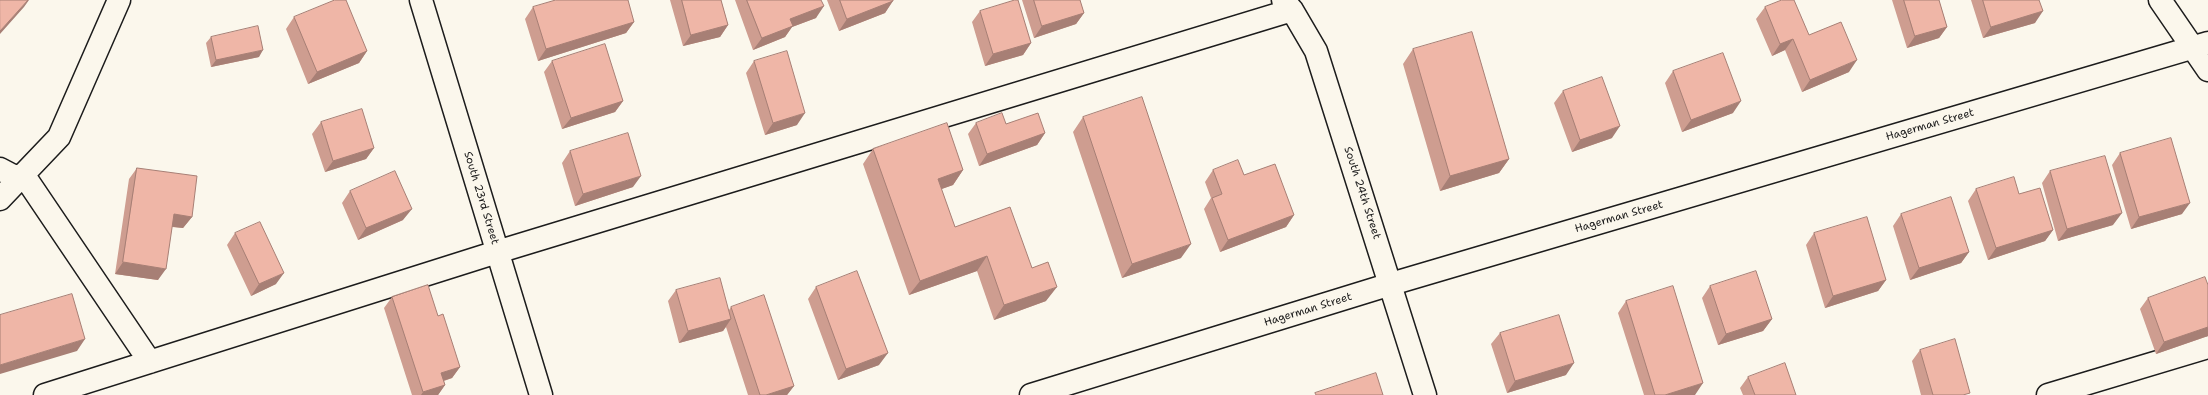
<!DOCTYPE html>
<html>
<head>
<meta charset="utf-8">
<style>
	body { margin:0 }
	canvas { display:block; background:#fbf7ec }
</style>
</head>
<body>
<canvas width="2208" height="395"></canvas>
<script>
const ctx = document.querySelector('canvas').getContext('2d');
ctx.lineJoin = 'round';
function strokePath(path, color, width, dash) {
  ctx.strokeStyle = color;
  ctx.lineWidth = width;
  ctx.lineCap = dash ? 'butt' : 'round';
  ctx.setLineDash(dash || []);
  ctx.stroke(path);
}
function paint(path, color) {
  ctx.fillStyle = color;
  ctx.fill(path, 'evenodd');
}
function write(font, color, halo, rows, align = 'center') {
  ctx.font = font + ' "Shantell Sans",sans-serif';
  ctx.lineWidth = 4;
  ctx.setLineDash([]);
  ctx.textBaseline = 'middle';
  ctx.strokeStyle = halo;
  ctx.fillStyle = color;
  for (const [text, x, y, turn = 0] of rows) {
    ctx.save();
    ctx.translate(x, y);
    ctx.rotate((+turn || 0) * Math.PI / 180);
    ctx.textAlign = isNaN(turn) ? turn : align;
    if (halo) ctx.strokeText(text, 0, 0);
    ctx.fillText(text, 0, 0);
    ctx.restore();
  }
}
const minor = new Path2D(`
	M421,0L541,395
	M1283,0L1292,10L1316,51L1425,395
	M2160,0L2208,70
	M0,169L19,179
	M23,174L150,362
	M0,199L59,137L119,0
	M45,395L497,252L1292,10
	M1031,395L1391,284L2208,43
	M2048,395L2208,347`);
strokePath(minor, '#1c1c1c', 25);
strokePath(minor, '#fbf7ec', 22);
paint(new Path2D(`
	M670,0H721L728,25L720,37L683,46Z
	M735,0H821L816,18L792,27L785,37L753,50Z
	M827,0H893L885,13L839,31Z
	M1022,0H1080L1084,13L1076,24L1034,38Z
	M1892,0H1939L1947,27L1939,38L1907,48Z
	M1971,0H2039L2035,23L1983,38Z
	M533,7L634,22L626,33L538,61L525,19Z
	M1765,7L1809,35L1849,72L1802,92L1785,50L1772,56L1756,19Z
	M980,11L1031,43L1023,55L985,66L972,22Z
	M294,17L367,51L359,63L308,84L286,29Z
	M211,37L259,57L211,67L206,43Z
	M1413,49L1509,159L1499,173L1440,191L1403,64Z
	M552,61L623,101L615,112L562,129L544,72Z
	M754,61L797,125L765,135L746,73Z
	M1673,71L1733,113L1682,132L1665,83Z
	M1563,91L1612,138L1572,152L1554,103Z
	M1083,117L1181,258L1122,278L1073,132Z
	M321,122L374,148L366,159L325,172L312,134Z
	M976,123L1006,124L1045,133L1037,145L979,166L968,134Z
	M873,149L963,170L953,185L941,189L955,227L1032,268L1046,301L994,320L977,271L909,295L863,164Z
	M570,151L633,187L575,206L562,163Z
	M2120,153L2182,214L2131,229L2112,165Z
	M137,168L192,217L183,228L172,227L158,280L115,274L129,179Z
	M1213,170L1244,175L1294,215L1286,227L1220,252L1204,209L1211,198L1205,182Z
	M2050,171L2113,225L2058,241L2042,183Z
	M1976,189L2019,194L2053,230L2045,241L1988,260L1968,201Z
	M350,191L403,220L358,240L342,203Z
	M1901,214L1969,252L1961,263L1910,280L1893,226Z
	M235,233L276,284L251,296L227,245Z
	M1814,233L1886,280L1878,291L1825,308L1806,245Z
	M2208,285V336L2156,354L2140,309L2148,298Z
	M1710,286L1772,319L1763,331L1718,345L1702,298Z
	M816,287L879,365L838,380L808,299Z
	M676,290L729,310L731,307L794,386L787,395H748L726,327L723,331L679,343L668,301Z
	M392,297L438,316L460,367L452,378L444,381L445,385L438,395H412L384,308Z
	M1626,301L1695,395H1644L1618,313Z
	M1500,333L1566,375L1507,393L1491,344Z
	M1920,350L1963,395H1921L1912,361Z
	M1748,377L1796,395H1743L1740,388Z`), '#ce9d90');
paint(new Path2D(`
	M28,0H29L24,7L0,34V31Z
	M893,1L885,13L839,31L847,19Z
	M824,6L816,18L792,27L785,37L753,50L762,38L790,19Z
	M2043,11L2035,23L1983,38L1991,27Z
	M1084,13L1076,24L1034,38L1042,26Z
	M634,22L626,33L538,61L546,49Z
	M728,25L720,37L683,46L691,35Z
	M1947,27L1939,38L1907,48L1915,36Z
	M1793,39L1785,50L1772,56L1780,44Z
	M1031,43L1023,55L985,66L993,54Z
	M263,50L259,57L211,67L216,60Z
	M367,51L359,63L308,84L317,72Z
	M1857,60L1849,72L1802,92L1810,80Z
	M623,101L615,112L562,129L571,118Z
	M1741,101L1733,113L1682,132L1691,120Z
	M805,113L797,125L765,135L773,123Z
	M1620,126L1612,138L1572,152L1580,140Z
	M1045,133L1037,145L979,166L987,154Z
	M374,148L366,159L325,172L333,161Z
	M1509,159L1499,173L1440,191L1450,176Z
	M963,170L953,185L928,194L938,179Z
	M641,176L633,187L575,206L583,194Z
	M2190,203L2182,214L2131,229L2139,217Z
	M412,209L403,220L358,240L366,228Z
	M2122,213L2113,225L2058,241L2067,229Z
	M174,214L192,217L183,228L166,226Z
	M1294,215L1286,227L1220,252L1228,240Z
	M2053,230L2045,241L1988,260L1996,248Z
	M1191,244L1181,258L1122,278L1132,264Z
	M1969,252L1961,263L1910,280L1919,268Z
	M987,256L977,271L909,295L920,281Z
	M123,262L166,269L158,280L115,274Z
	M284,273L276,284L251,296L259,284Z
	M1886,280L1878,291L1825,308L1833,296Z
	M1057,287L1046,301L994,320L1004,305Z
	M731,319L723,331L679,343L688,331Z
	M1772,319L1763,331L1718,345L1726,334Z
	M2208,327V336L2156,354L2164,342Z
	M85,339L77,351L0,374V365Z
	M888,353L879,365L838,380L846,369Z
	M1574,363L1566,375L1507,393L1515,381Z
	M460,367L452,378L433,384L441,373Z
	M1703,383L1695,395H1665Z
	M445,385L438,395H421L423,392Z
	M794,386L787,395H766Z`), '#a77f75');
const building = new Path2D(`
	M0,0H28L0,31Z
	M335,0H346L367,51L317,72L294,17Z
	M556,0H628L634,22L546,49L533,7Z
	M682,0H721L728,25L691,35Z
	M747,0H821L824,6L790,19L793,26L762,38Z
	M840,0H893V1L847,19Z
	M1015,0H1018L1031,43L993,54L980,11Z
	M1034,0H1080L1084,13L1042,26Z
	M1782,0H1794L1809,35L1841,22L1857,60L1810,80L1793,39L1780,44L1765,7Z
	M1904,0H1939L1947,27L1915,36Z
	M1983,0H2039L2043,11L1991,27Z
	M258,26L263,50L216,60L211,37Z
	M1472,32L1509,159L1450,176L1413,49Z
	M605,44L623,101L571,118L552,61Z
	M787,51L805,113L773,123L754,61Z
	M1723,53L1741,101L1691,120L1673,71Z
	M1602,77L1620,126L1580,140L1563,91Z
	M1142,97L1191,244L1132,264L1083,117Z
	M362,109L374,148L333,161L321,122Z
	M1002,113L1006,124L1038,113L1045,133L987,154L976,123Z
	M947,123L963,170L938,179L955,227L1010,207L1032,268L1048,262L1057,287L1004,305L987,256L920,281L873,149Z
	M628,133L641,176L583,194L570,151Z
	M2171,138L2190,203L2139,217L2120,153Z
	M2105,156L2122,213L2067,229L2050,171Z
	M1238,160L1244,175L1275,164L1294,215L1228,240L1212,198L1222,194L1213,170Z
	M137,168L197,176L192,217L174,214L166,269L123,262Z
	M395,171L412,209L366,228L350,191Z
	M2014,177L2019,194L2040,188L2053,230L1996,248L1976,189Z
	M1951,197L1969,252L1919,268L1901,214Z
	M1867,217L1886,280L1833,296L1814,233Z
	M260,222L284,273L259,284L235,233Z
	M857,271L888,353L846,369L816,287Z
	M1756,271L1772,319L1726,334L1710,286Z
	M2205,277L2208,285V327L2164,342L2148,298Z
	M720,278L731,319L688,331L676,290Z
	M428,285L438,316L443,314L460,367L441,373L445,385L423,392L392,297Z
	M1673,286L1703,383L1665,395H1655L1626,301Z
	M72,294L85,339L0,365V315Z
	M764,295L794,386L766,395H760L731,307Z
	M1559,315L1574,363L1515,381L1500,333Z
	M1955,339L1970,393L1963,395H1933L1920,350Z
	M1785,363L1796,395H1755L1748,377Z
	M1376,373L1383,395H1316L1315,393Z`);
paint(building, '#efb6a7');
strokePath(building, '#a77f75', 1);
write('11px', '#1c1c1c', '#fbf7ec', [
	["Hagerman Street",1930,125,-16],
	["South 24th Street",1362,193,72],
	["South 23rd Street",481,198,73],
	["Hagerman Street",1619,217,-16],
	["Hagerman Street",1308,310,-17]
]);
</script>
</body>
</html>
